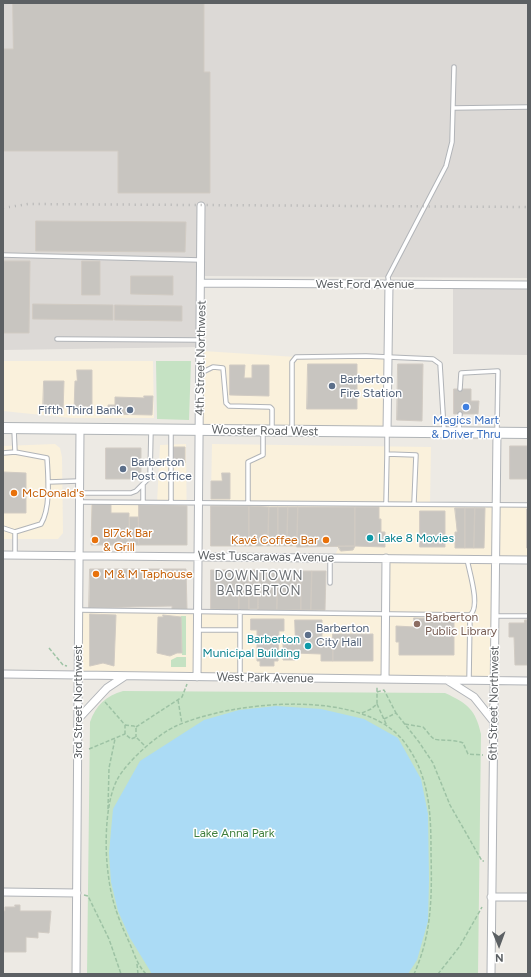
<!DOCTYPE html>
<html>
<head>
<meta charset="utf-8">
<style>
	body { margin:0 }
	#map { position:relative; width:531px; height:977px; overflow:hidden; background:#edeae4; font-family:Figtree,sans-serif }
	canvas { display:block }
	.frame { position:absolute; inset:0; border:4px solid #5c6063; pointer-events:none }
	.north { position:absolute; left:479px; top:925px; width:40px; height:40px; -webkit-text-stroke:3px #fff; paint-order:stroke; rotate:179deg; font-size:11px; font-weight:700; line-height:16px; text-align:center; color:#5c6063 }
	.north::after { content:''; display:block; margin:auto; width:14px; height:18px; background:#5c6063; clip-path:polygon(50% 0,100% 100%,50% 72%,0 100%) }
</style>
</head>
<body>
<div id="map">
<canvas width="531" height="977"></canvas>
<div class="frame"></div>
<div class="north">N</div>
</div>
<script>
const ctx = document.querySelector('canvas').getContext('2d');
ctx.lineJoin = 'round';
function paint(path, color) {
  ctx.fillStyle = color;
  ctx.fill(path, 'evenodd');
}
function strokePath(path, color, width, dash) {
  ctx.strokeStyle = color;
  ctx.lineWidth = width;
  ctx.lineCap = dash ? 'butt' : 'round';
  ctx.setLineDash(dash || []);
  ctx.stroke(path);
}
function write(font, color, halo, rows, align = 'center') {
  ctx.font = font + ' Figtree,sans-serif';
  ctx.lineWidth = 3;
  ctx.setLineDash([]);
  ctx.textBaseline = 'middle';
  ctx.strokeStyle = halo;
  ctx.fillStyle = color;
  for (const [text, x, y, turn = 0] of rows) {
    ctx.save();
    ctx.translate(x, y);
    ctx.rotate((+turn || 0) * Math.PI / 180);
    ctx.textAlign = isNaN(turn) ? turn : align;
    if (halo) ctx.strokeText(text, 0, 0);
    ctx.fillText(text, 0, 0);
    ctx.restore();
  }
}
paint(new Path2D(`
	M203,351L296,357H388L387,432L200,430L201,373Z
	M3,361H153L154,418H71L3,411Z
	M55,444L60,448L62,457L63,533L58,539H3V446Z
	M186,444L187,545H91V504L157,503L160,445Z
	M212,444L431,447L430,504L528,505V560L495,559L494,681L78,675V610L198,613L385,612V558L334,557L338,549L337,547L210,546Z`), '#faf1dc');
paint(new Path2D(`
	M3,3H528V278L202,276L201,347L3,350Z
	M453,289H528V355L453,354Z`), '#dcd9d6');
paint(new Path2D(`
	M156,361H191L189,420L157,419Z
	M181,616H186V655H182Z
	M177,657H186V667H171V660Z
	M123,691L445,693C467,703 476,710 481,734L478,974H87L90,722C96,705 106,696 123,691Z`), '#c5e2c3');
paint(new Path2D(`
	M276,706L321,709L364,719L398,738L421,779L428,814L429,880L428,921L417,960L408,974H152L130,938L118,911L111,882L109,853L113,809L140,761L204,720L239,710Z`), '#abdbf5');
const building = new Path2D(`
	M13,3H204V72H210V193H118V151H3V49H13Z
	M36,221L186,222L185,252L36,251Z
	M3,261H30L29,333H3Z
	M82,261H100V295H82Z
	M131,276H173V295L131,294Z
	M33,304L113,305V320L33,319Z
	M115,305L182,306V321L115,320Z
	M308,364H357V409H307Z
	M398,364H423L422,421L397,420Z
	M230,365H245L244,378H252V365H269V396L230,395Z
	M77,370H92V411H74L75,381H77Z
	M44,381H64L63,412L43,411Z
	M454,389H471V401H479L478,414H454Z
	M144,396H153L152,415L108,414V405H115V397L144,398Z
	M510,446H528V479H510Z
	M174,447H185V463H174Z
	M106,448H141V479H106Z
	M3,472L26,473V513H3Z
	M222,473H230V499H211V481H222Z
	M111,504V513H129V545H91L92,505Z
	M139,505L187,506V545H139Z
	M211,506H249V546H211Z
	M249,506L269,507L268,546H249Z
	M269,507H278V546H268Z
	M278,507H288L287,546H278Z
	M288,507H298L297,546H287Z
	M298,507H355V546L297,547Z
	M355,507H379V519H381V532H385V547L355,546Z
	M455,508H465V548H455V532H457Z
	M465,508H475L474,548H465Z
	M475,508H485L484,548H474Z
	M527,509H528V548H527Z
	M420,511H445V547H420Z
	M130,517H138L139,545H129Z
	M338,546H355L353,550L341,551Z
	M90,569H186L187,609H172V606L89,608Z
	M211,570H239V610L211,609Z
	M239,570H249V610H239Z
	M249,570H259L258,609H249Z
	M259,570L278,571L277,610H258Z
	M278,571H301V610H277Z
	M301,571H312L311,610H301Z
	M312,571H326L325,610H311Z
	M90,614L116,615L114,666L103,663L90,666Z
	M163,615L181,617L182,653H177L170,656L157,653L158,617H163Z
	M414,618L454,619V655H399V642H396V626L414,627Z
	M251,619H284V631H279L278,661H274V666H260V661H257V630H251Z
	M295,620H322V639H333V661H321V654L295,653V660H283V639H295Z
	M525,620H528V665H515L514,637H509V623H524Z
	M333,634H373V661H333Z
	M15,905H20V911H51L49,933L38,932V938L26,937V952H3V911H5V907H15Z`);
paint(building, '#c8c5c0');
strokePath(building, '#d1cbc3', 1);
const service = new Path2D(`
	M453,108L528,107
	M3,255L200,260
	M389,284L388,277L446,166L452,142L454,67
	M57,339L200,340
	M201,373L213,367L223,368L226,403L229,406L270,407L272,409V430
	M460,389L461,373L498,371L497,431
	M14,429L15,452
	M292,430V362L296,357L366,356L433,359L440,364L444,430
	M171,431V501
	M459,431L460,414
	M387,433V454L416,455L414,503
	M3,453L15,452L47,458C48,476 51,508 41,524L15,532L3,528
	M48,482L79,481
	M80,493H131L136,491L150,477L151,430
	M80,502L528,505
	M143,502V485
	M248,502V462L263,455V432
	M386,503L387,454
	M15,555V532
	M467,559C469,571 481,607 470,615L469,680
	M330,583V558
	M79,610L470,615
	M495,616H528
	M198,630H240V677
	M240,630V612`);
const minor = new Path2D(`
	M202,283L528,285
	M387,432L389,284
	M3,555L528,560
	M3,674L528,681
	M197,677L201,206
	M385,679L386,558
	M447,680L474,697L494,722
	M79,718L107,688L125,676
	M3,892L77,893
	M491,897H528
	M76,974L80,429
	M491,974L497,432`);
const secondary = new Path2D(`
	M3,428L528,433`);
strokePath(service, '#b1b4b8', 5.5);
strokePath(minor, '#b1b4b8', 9);
strokePath(secondary, '#b0b4b7', 12);
strokePath(new Path2D(`
	M49,648L63,665L67,666
	M377,692L384,690L396,713
	M178,700L182,724
	M105,702L125,725V734L131,739L136,737L146,747
	M377,704L387,726
	M362,713L371,709L377,704V687
	M384,719L396,713L419,742L433,763L450,805L482,861H484
	M405,724L423,727C427,731 430,736 434,739C439,741 453,739 463,743L468,754L483,755
	M125,725L134,726L136,728V737
	M136,727L182,697L187,684
	M89,749L125,734
	M108,809L109,768L115,739
	M84,895L88,896L109,939L121,974
	M137,964L138,974
	M146,974C137,964 135,956 130,944C116,914 110,897 107,863C105,840 106,801 117,780C126,762 158,734 176,726C232,701 364,687 405,743C430,776 431,815 431,853C432,896 432,934 414,974
	M438,974L460,946L482,907`), '#9dc2a4', 1.5, [4, 2]);
strokePath(service, '#fff', 3.5);
strokePath(minor, '#fff', 7);
strokePath(secondary, '#fff', 10);
strokePath(new Path2D(`
	M3,208L28,204L528,207`), '#b2b3b3', 2.5, [1, 5]);
for (const [x, y, r, color] of [
	[332,386,4,"#5c6f8a"],
	[466,407,4,"#3f7fe0"],
	[130,410,4,"#5c6f8a"],
	[123,469,4,"#5c6f8a"],
	[14,493,4,"#e8710a"],
	[370,538,4,"#0f9aa8"],
	[95,540,4,"#e8710a"],
	[326,540,4,"#e8710a"],
	[96,574,4,"#e8710a"],
	[417,624,4,"#8d6e63"],
	[308,635,4,"#5c6f8a"],
	[308,646,4,"#0f9aa8"]
]) {
  const dot = new Path2D();
  dot.arc(x, y, r, 0, 2 * Math.PI);
  ctx.fillStyle = color;
  ctx.fill(dot);
  strokePath(dot, '#fff', 1.5);
}
write('12px', '#5c6063', '#fff', [
	["West Ford Avenue",365,284],
	["4th Street Northwest",201,358,-89],
	["Wooster Road West",265,431,1],
	["West Tuscarawas Avenue",266,557,1],
	["West Park Avenue",265,678,1],
	["3rd Street Northwest",78,702,-90],
	["6th Street Northwest",494,703,-89]
]);
write('12px', '#4e5e75', '#fff', [
	["Barberton",340,379],
	["Fire Station",340,393],
	["Fifth Third Bank",122,410,"right"],
	["Barberton",131,462],
	["Post Office",131,476],
	["Barberton",316,628],
	["City Hall",316,642]
], 'left');
write('12px', '#366cbe', '#fff', [
	["Magics Mart",466,420],
	["& Driver Thru",466,434]
]);
write('12px', '#c56008', '#fff', [
	["McDonald's",22,493],
	["Bl7ck Bar",103,533],
	["& Grill",103,547],
	["Kavé Coffee Bar",318,540,"right"],
	["M & M Taphouse",104,574]
], 'left');
write('12px', '#0d838f', '#fff', [
	["Lake 8 Movies",378,538],
	["Barberton",300,639,"right"],
	["Municipal Building",300,653,"right"]
], 'left');
write('12px', '#785e54', '#fff', [
	["Barberton",425,617],
	["Public Library",425,631]
], 'left');
write('12px', '#407f3e', '#fff', [
	["Lake Anna Park",234,833]
]);
ctx.letterSpacing = '1px';
write('13px', '#6d7175', '#fff', [
	["DOWNTOWN",259,576],
	["BARBERTON",259,591]
]);
ctx.letterSpacing = '0px';
</script>
</body>
</html>
